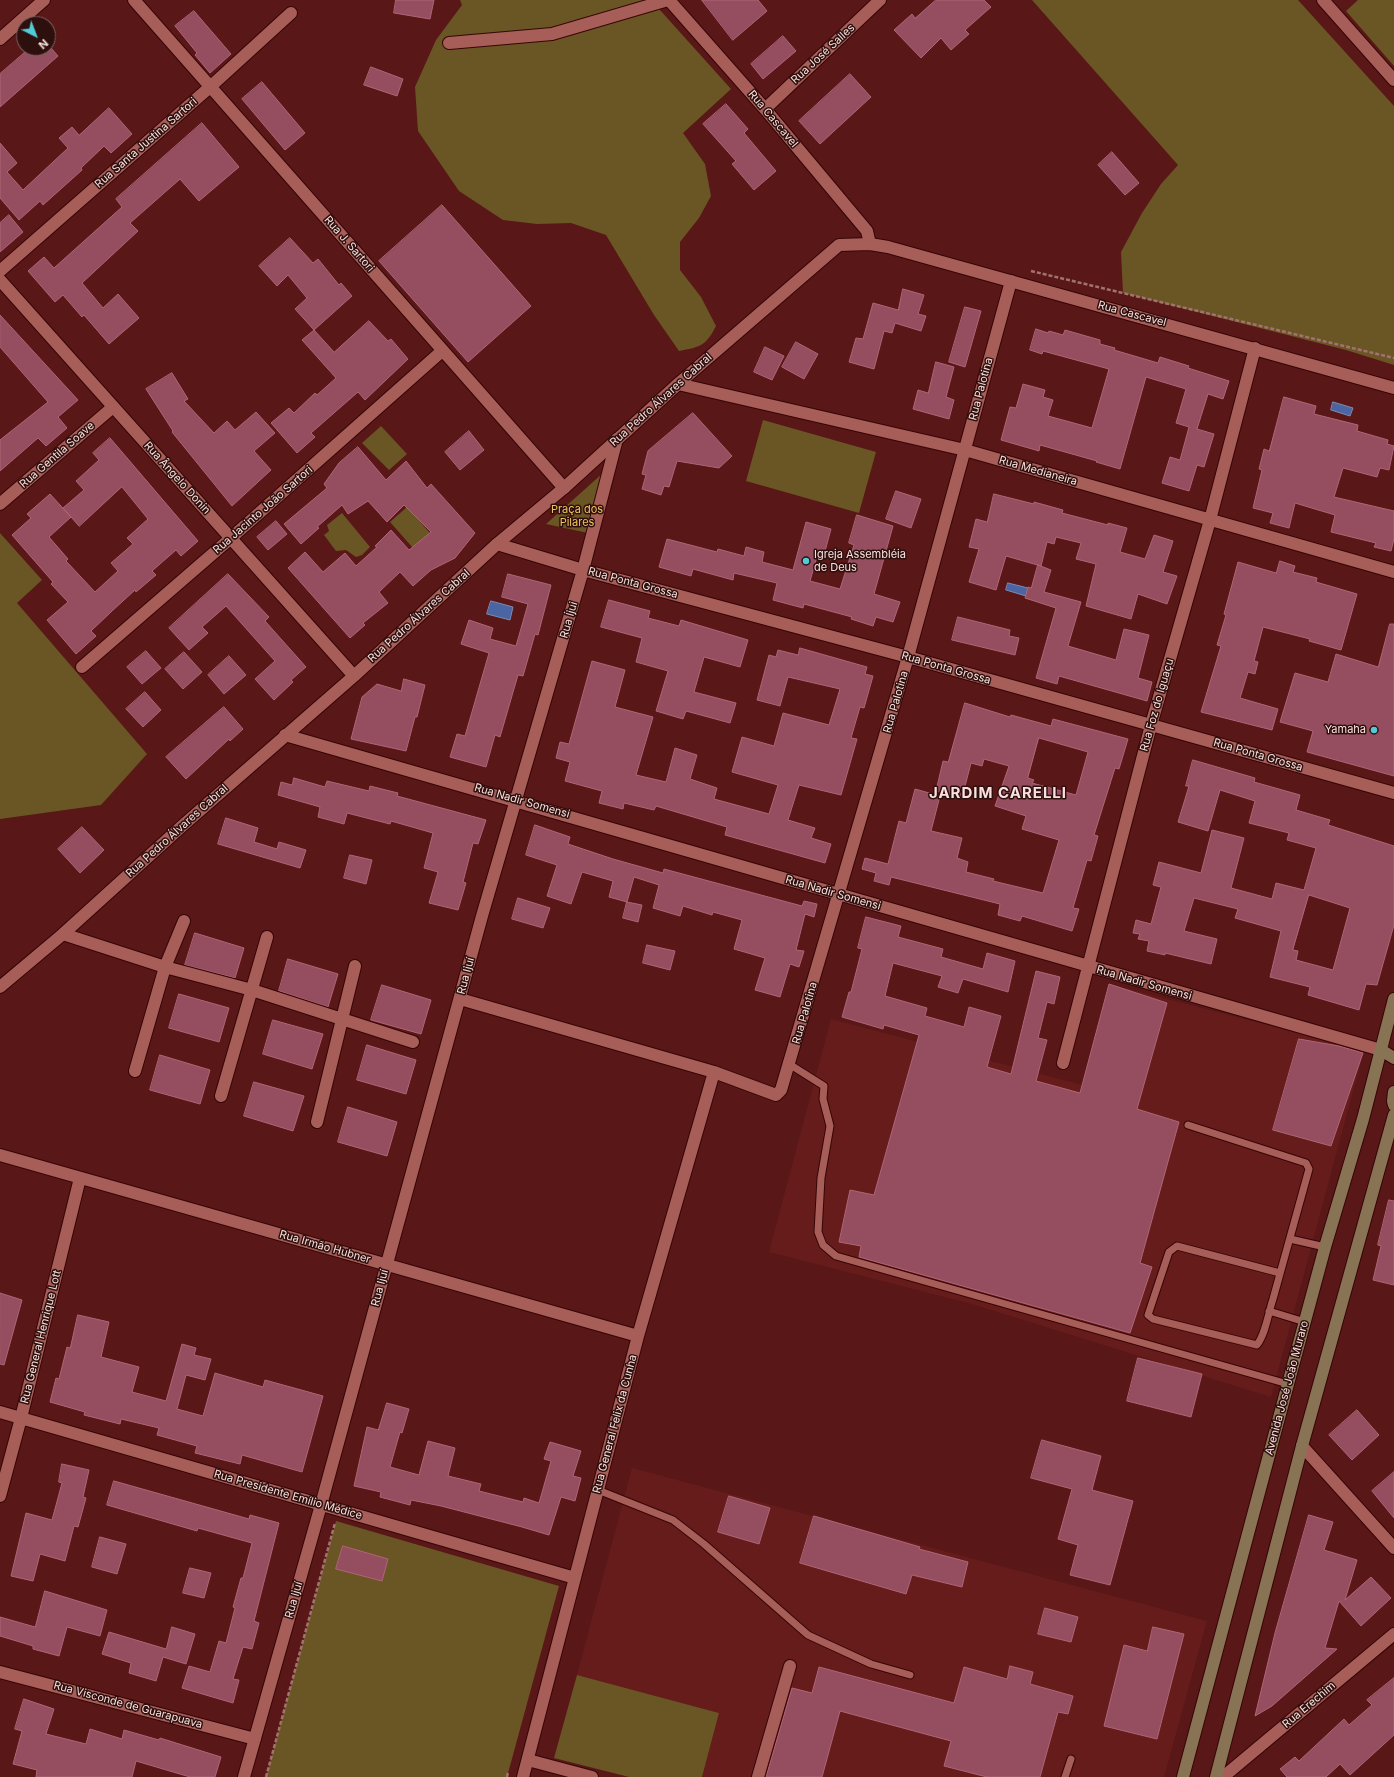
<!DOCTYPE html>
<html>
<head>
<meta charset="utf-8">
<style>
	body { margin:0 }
	#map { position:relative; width:1394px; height:1777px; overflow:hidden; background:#591717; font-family:Inter,sans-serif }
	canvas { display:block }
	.north { position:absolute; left:16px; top:16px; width:40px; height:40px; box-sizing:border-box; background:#2d100e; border:1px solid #7f6361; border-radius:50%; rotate:138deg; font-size:11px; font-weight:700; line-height:16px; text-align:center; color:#fae0de }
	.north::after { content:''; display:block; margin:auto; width:14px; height:18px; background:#52cbd8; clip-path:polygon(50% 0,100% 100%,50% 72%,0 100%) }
</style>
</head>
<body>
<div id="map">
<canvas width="1394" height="1777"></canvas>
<div class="north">N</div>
</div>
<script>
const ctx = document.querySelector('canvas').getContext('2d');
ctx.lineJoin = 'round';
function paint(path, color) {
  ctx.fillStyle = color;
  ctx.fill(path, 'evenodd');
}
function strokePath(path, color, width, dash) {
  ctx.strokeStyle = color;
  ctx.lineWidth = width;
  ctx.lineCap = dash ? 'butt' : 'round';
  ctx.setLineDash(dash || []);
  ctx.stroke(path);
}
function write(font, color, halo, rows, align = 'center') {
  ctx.font = font + ' Inter,sans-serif';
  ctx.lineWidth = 3;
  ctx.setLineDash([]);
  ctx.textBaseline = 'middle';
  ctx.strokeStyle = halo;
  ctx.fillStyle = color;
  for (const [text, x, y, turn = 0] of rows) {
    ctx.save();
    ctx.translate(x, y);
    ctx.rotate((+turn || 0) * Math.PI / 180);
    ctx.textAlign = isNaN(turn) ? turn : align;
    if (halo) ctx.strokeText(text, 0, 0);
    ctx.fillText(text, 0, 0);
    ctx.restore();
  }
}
paint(new Path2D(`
	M1109,984L1364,1050L1271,1397L972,1304L769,1252L831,1019L1082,1085Z
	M632,1468L1207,1621L1164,1777H702L719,1713L577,1675Z`), '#671c1c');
paint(new Path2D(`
	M460,0H651L731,89L683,133L705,164L711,196L699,218L680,242V270L701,297L716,326C706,346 700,347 679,351L654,315L606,235L571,223L537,224L503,220L459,191L418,131L415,87L436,40L462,5Z
	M1032,0H1298L1394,106V365L1346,350L1123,293L1121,252L1142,213L1161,184L1178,165Z
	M1358,0H1394V66L1346,11Z
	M763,420L876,452L859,513L746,481Z
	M381,426L407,454L389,470L362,443Z
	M603,473L588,533L546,524Z
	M407,507L430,533L413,548L390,522Z
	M342,513L370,547L362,555L356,557L346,550L336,551L324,535L329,531L327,525Z
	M0,533L42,580L17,603L147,754L101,805L0,819Z
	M336,1521L559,1586L507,1777H266Z
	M577,1675L719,1713L702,1777H629L554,1758Z`), '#6a5525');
const water = new Path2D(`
	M1333,402L1353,408L1350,416L1331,410Z
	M1008,583L1028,588L1026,596L1006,590Z
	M491,601L513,607L510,620L487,614Z`);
paint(water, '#4a65a2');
strokePath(water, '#7f8ab4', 1);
const building = new Path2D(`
	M396,0H434L430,19L394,13Z
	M702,0H758L767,11L733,40Z
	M936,0H984L991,7L965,30L969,34L951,50L941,38L921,58L894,30L912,14L915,18Z
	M194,11L231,54L210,73L195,55L197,53L175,26Z
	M783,36L796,51L763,79L751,64Z
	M30,48H51L58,56L0,107V74Z
	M371,67L403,79L397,96L364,85Z
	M850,74L871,97L820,144L799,121Z
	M262,82L305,133L285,150L242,99Z
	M726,104L748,129L744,133L776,171L754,190L732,164L736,161L703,124Z
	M109,108L132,134L111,153L104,146L81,168L82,170L43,205L40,201L19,220L0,198V143L17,163L7,172L23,190L68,148L59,138L72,127L79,135Z
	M202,123L239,167L199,201L180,179L130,223L138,231L82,283L103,308L118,294L139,318L109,344L84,315L82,317L63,295L55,302L28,271L44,257L54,268L122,207L116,199Z
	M1112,152L1139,183L1125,195L1098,165Z
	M442,205L531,306L468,362L379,261Z
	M9,215L23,232L0,252V223Z
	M290,238L313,263L318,259L339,285L341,283L352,296L314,330L295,309L307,298L288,275L277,286L259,266Z
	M903,289L924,295L918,314L926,316L921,331L895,323L892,333L884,331L874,369L849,362L856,338L863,339L873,303L898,310Z
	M965,307L981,311L965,367L949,362Z
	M0,315L78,400L58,417L67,428L46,446L38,438L0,471V440L48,402L0,347Z
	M369,321L388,341L391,339L408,359L365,400L358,392L311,433L315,437L297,453L271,423L289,408L294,413L315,393L317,395L336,378L302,340L314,330L334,352Z
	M1036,329L1048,333L1049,331L1063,335L1065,330L1100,340V344L1115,348L1114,350L1158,363L1160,357L1189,366L1188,368L1229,381L1223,399L1208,394L1197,429L1214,434L1204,467L1197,465L1189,491L1162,483L1170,457L1180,460L1189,427L1176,423L1186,389L1146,377L1120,469L1096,462L1097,461L1040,445L1039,451L1001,440L1010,407L1016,408L1023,384L1045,390L1043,397L1053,400L1048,416L1092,428L1109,369L1043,351L1042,354L1030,350Z
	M796,342L818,354L804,379L782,367Z
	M765,347L784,356L772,380L754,372Z
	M936,362L954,367L946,397L954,400L949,419L913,409L918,390L928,393Z
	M172,373L188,399L184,401L214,433L227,421L235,430L256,412L275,433L254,451L271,470L232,506L172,432L173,431L146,389Z
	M1284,397L1316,406L1314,414L1358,425L1357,431L1388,440L1387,444L1394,446L1389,470L1380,468L1377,477L1343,468L1334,497L1394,511V539L1391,551L1374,547L1376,543L1331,532L1335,515L1295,503L1289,528L1270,523L1273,513L1253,508L1262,470L1259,469L1264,449L1269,451Z
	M693,413L732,456L719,468L677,461L669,487L664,486L661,495L642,489L646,475L642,474L648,451Z
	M469,431L484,450L460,470L445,452Z
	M110,438L198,541L181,556L176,550L152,571L156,575L136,592L135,590L112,611L91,631L96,636L76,654L47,620L68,602L51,584L53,582L12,535L31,518L27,514L50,494L71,517L63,508L84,490L76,481L99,460L93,453ZM122,487L148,519L127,538L133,544L111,563L118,571L95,592L66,561L68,559L49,537L71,517L79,526Z
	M358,447L386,480L406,461L427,488L431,484L475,533L455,558L431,570L413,586L400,572L379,592L388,603L363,623L365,625L350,638L288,568L305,552L323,572L345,553L356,566L377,547L375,546L391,530L409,550L431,532L404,505L387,522L368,501L348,514L342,505L317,527L319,528L301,544L284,524L327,488L324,484L339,463Z
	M896,491L921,499L911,528L886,519Z
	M994,494L1034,504V502L1063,510L1062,513L1108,525V523L1127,528L1120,552L1145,559L1154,535L1173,541L1163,572L1177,576L1167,604L1138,594L1131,619L1086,606L1096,564L1076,559L1081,543L1056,537L1054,544L1047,542L1041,566L1006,556L996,590L969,582L979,549L969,547L976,519L987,522Z
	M857,515L893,526L874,594L900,602L893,622L876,617L873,626L851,619L852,617L804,604L803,608L773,600L777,583L734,573L733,580L693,569L691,576L659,567L667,539L717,552L718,549L744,556L746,547L764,552L762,562L793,570L806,522L831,529L824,555L818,553L810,581L840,589L854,545L849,543Z
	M276,521L287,534L268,550L257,537Z
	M1280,561L1295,566L1293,572L1317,578L1316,582L1357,594L1341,650L1309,641L1310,639L1263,627L1254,661L1258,662L1255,674L1248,672L1240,698L1278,709L1272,730L1201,712L1221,646L1217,645L1226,615L1224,614L1238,562L1276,573Z
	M1038,565L1051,570L1044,592L1081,602L1068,646L1116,660L1124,629L1149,635L1138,678L1152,682L1147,701L1059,676L1057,684L1036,678L1056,608L1025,598L1028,587L1031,588Z
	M228,574L269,617L265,621L306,667L291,680L293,682L274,700L255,679L275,661L226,606L202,627L208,633L189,650L169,628Z
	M508,574L551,585L538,635L535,634L523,676L518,675L500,737L495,735L486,767L450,757L457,734L465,736L489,653L461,644L469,620L493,628L490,639L516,646L528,604L502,597Z
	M609,600L650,611L648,618L679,626L681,620L748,640L740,667L704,657L694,692L736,703L730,723L686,711L683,719L656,711L668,671L636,662L642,638L601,627Z
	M958,617L1010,630L1009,636L1019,638L1015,655L952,640Z
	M1390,624H1394V776L1307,752L1313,731L1280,722L1295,673L1328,682L1336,654L1378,667Z
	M800,648L867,667L865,674L873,676L864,708L860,707L851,738L857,739L841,795L799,785L788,820L815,828L811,838L831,844L825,863L725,835L727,827L656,806L654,810L624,803L623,809L599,803L602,791L565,781L570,762L556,758L560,742L569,744L592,661L625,670L615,707L653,717L636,775L666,782L675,748L697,755L690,779L717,788L714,799L769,814L778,785L732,772L742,737L774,746L783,713L829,725L840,689L788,677L780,706L757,700L769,655L776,657L778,650L798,655Z
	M146,651L161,668L142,684L127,667Z
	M184,652L202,672L183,689L165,669Z
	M229,656L246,675L224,694L208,675Z
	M404,679L425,685L417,717H415L406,751L351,739L362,697L377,684L401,691Z
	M145,692L161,710L143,727L126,709Z
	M965,703L1010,717L1011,715L1051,726L1053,719L1128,739L1119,769L1115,768L1094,835L1098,836L1091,861L1087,860L1073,908L1079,909L1072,931L1022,916L1020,921L998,915L1000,904L891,877L889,885L874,881L876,873L862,869L865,858L888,864L899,821L906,823L915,789L940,796L931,831L962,838L957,858L968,862L966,872L994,879L993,881L1043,893L1059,840L1022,829L1026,816L995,806L1009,766L984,759L982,766L971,763L962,798L936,791L943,761L948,762ZM1039,738L1088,752L1076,795L1032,783L1034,780L1028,778Z
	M224,707L243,729L230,741L229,739L186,779L166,757Z
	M1193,760L1255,778L1254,782L1300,795L1296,810L1330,820L1328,825L1394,846V925L1377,985L1366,984L1359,1010L1308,995L1310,987L1270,977L1281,931L1235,918L1238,909L1194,898L1184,931L1217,939L1211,964L1165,953V955L1147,951L1149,941L1138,939L1140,934L1133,933L1136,920L1151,924L1161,887L1153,885L1159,862L1201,873L1212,830L1244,838L1231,888L1272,899L1276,883L1304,890L1316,848L1287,840L1289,833L1249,823L1255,801L1220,790L1208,831L1178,822L1189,786H1186ZM1309,895L1350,908L1333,970L1296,960L1298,951L1293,950Z
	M294,778L325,787L327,781L369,791L370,786L398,793L397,796L486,820L478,844L473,843L463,882L466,883L458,910L429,903L438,872L424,868L433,833L391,821L390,824L347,813L344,824L318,817L320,807L278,795L281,782L292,785Z
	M226,818L258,828L254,842L277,849L279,842L306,850L300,868L218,844Z
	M535,825L570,837L568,844L613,859L663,873L664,869L802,906L804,901L817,904L814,917L805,914L796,950L804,951L799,967L790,964L780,997L755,990L765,958L734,949L742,920L713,912L712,915L683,906L680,916L653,908L659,885L634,877L627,902L609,897L613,881L582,872L571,904L547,896L557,865L526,855Z
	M82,827L104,850L80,873L58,849Z
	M350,855L372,860L366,884L344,878Z
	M518,898L550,908L543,928L512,919Z
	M627,902L642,905L638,922L623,918Z
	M866,917L901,926L898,937L943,949L941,957L983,969L987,953L1015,961L1008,992L963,979L958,993L938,987L942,976L893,963L885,996L927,1008L925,1016L964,1027L969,1007L1001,1016L987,1067L1011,1074L1036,971L1060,977L1054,1004L1047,1002L1038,1038L1047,1040L1036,1081L1080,1093L1109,984L1167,1003L1137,1109L1179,1122L1140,1263L1152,1267L1130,1333L859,1257L861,1246L839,1242L850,1190L874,1195L919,1035L884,1025L883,1029L842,1017L849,992H851L862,949L858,948Z
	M195,933L244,948L235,978L185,965Z
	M647,945L675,951L670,970L643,963Z
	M288,959L338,974L328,1007L279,991Z
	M382,985L431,1000L421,1034L371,1020Z
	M179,994L229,1008L219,1042L169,1028Z
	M273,1020L323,1034L312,1069L263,1054Z
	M1299,1039L1339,1046L1363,1053L1331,1146L1273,1130Z
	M367,1045L416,1060L406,1094L357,1080Z
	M160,1055L210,1070L200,1104L150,1090Z
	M254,1082L304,1096L293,1131L244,1116Z
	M348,1107L397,1122L387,1156L338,1142Z
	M1389,1200L1394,1201V1285L1373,1280L1381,1246L1378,1245Z
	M0,1293L22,1300L4,1365L0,1364Z
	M78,1315L109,1322L101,1357L139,1367L132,1392L166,1401L182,1344L196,1348L194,1355L211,1359L205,1380L186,1375L177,1409L203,1416L215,1373L263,1387L265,1380L323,1396L302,1472L242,1455L240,1464L195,1453L197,1446L157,1435L159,1428L121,1419L120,1424L84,1415L85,1412L50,1402L56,1378L59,1379L67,1347L70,1348Z
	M1138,1358L1202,1374L1191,1417L1127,1401Z
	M387,1403L409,1409L402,1433L400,1432L390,1467L419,1475L428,1441L455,1448L448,1476L481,1484L479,1491L523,1502L524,1498L539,1503L551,1461L544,1459L550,1442L581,1451L573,1476L581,1478L575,1501L561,1497L549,1535L522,1527L441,1506L411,1500L410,1505L380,1497L381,1492L354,1486L367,1427L378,1430Z
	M1357,1410L1379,1435L1352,1460L1329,1435Z
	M1042,1440L1101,1456L1092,1490L1133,1501L1110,1585L1070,1575L1078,1545L1058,1539L1072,1489L1031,1478Z
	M62,1464L89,1470L83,1497L86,1498L78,1527L74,1526L65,1561L40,1554L33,1581L11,1576L26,1513L52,1520L62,1483L59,1482Z
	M1394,1472V1518L1372,1491Z
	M114,1481L249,1519L250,1515L279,1523L254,1621L259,1623L252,1649L243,1647L233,1679L239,1680L233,1703L182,1688L189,1666L210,1672L219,1641L226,1643L235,1608L233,1607L241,1578H243L252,1543L198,1528L197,1531L107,1505Z
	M729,1496L770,1508L759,1544L718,1532Z
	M1309,1515L1333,1522L1324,1550L1357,1560L1345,1600L1371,1577L1391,1598L1361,1626L1339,1601L1325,1648L1337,1649L1272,1706L1255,1716L1275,1633Z
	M814,1516L920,1547L919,1549L968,1562L962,1587L912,1575L906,1594L800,1563Z
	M100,1537L126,1544L117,1574L92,1567Z
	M343,1546L388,1559L382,1581L336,1569Z
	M190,1568L211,1573L204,1598L183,1593Z
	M45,1591L107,1610L100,1636L67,1627L59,1656L33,1649V1646L0,1636V1617L35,1627Z
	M1045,1608L1078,1617L1071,1642L1038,1634Z
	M172,1627L195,1634L186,1664L163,1657L156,1681L129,1673L131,1663L102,1654L109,1632L166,1649Z
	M1153,1627L1184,1634L1157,1739L1104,1726L1124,1645L1147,1651Z
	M1010,1666L1033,1672L1030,1684L1073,1696L1068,1714L1058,1712L1040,1777H987L944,1766L951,1741L840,1711L822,1777H766L792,1688L812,1693L819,1667L954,1703L964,1667L1007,1679Z
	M1394,1678V1735L1350,1775L1340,1764L1326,1777H1287L1280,1769L1295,1757L1299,1761L1344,1719L1349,1725L1372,1705L1367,1700Z
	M24,1699L54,1709L46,1734L86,1744L90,1729L122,1739L124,1730L159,1740L160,1738L221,1757L215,1777H190L136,1761L132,1777H36L37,1770L13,1764L22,1731L15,1729Z`);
paint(building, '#954e5f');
strokePath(building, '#af6577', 1);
const service = new Path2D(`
	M789,1064L824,1086L823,1099L830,1126L821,1178L818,1232L823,1245L836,1256L1288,1384
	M1188,1125L1306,1163L1309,1169C1297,1212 1285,1256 1273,1299C1268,1314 1266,1333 1257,1345L1153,1319L1148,1315L1169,1252L1177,1246L1280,1273
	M1290,1239L1325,1247
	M1269,1311L1305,1322
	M598,1490L673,1520L704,1544L808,1635L871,1664L910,1675
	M1065,1777L1071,1759`);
const minor = new Path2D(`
	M134,0L564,488
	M669,0L765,109L867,231L870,244
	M1323,0L1394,80
	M0,39L44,0
	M449,43L552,34L668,0
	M765,109L880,0
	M0,271L210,87L291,13
	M678,384L965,450L1394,572
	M0,504L113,407
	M497,544L583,570L908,657L1394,793
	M82,667L231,538L442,351
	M285,735C652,837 1016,946 1381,1050
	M63,934L165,967L252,990L413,1042
	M460,999L714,1072L776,1095L781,1090L908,657L1011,281
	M1063,1063L1151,725L1210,520L1255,348
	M135,1071L165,967L184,921
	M221,1096L267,937
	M317,1122L355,966
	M0,1155L638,1336
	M0,1412L575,1578
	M1302,1446L1394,1548
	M0,1496L21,1418L80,1178
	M0,1672L255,1739
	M528,1760L592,1777
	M244,1777L321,1505L482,916L583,570L617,439
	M523,1777L638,1336L714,1072
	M758,1777L790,1666
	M1223,1777L1394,1634`);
const tertiary = new Path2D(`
	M0,280L354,676
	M0,987L63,934L181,827L354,676L497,544L564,488L678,384L839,245L870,244L888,247L1394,388`);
const secondary = new Path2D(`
	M1381,1050L1394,1058
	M1394,1092L1393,1101L1394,1105
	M1183,1777L1288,1384L1325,1247L1363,1119L1394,999
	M1216,1777L1302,1446L1394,1115`);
strokePath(service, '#360506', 9);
strokePath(minor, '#360506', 14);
strokePath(tertiary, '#360506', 14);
strokePath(secondary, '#360506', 14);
strokePath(new Path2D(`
	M1031,271L1394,358
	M266,1777L335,1523
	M507,1777L508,1772`), '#a27271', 2.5, [4, 2]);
strokePath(service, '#a75e58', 7);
strokePath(minor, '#a75e58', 12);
strokePath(tertiary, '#a75e58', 12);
strokePath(secondary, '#887454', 12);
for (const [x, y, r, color] of [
	[806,561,4,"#52cbd8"],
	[1374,730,4,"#52cbd8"]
]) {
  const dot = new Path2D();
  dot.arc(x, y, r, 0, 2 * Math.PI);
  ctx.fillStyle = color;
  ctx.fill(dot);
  strokePath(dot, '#2d100e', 1.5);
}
write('11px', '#fae0de', '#2d100e', [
	["Rua José Salles",823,54,-43],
	["Rua Cascavel",773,119,50],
	["Rua Santa Justina Sartori",146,143,-41],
	["Rua J. Sartori",349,244,49],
	["Rua Cascavel",1132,314,15],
	["Rua Palotina",981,389,-75],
	["Rua Pedro Álvares Cabral",661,400,-42],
	["Rua Gentila Soave",57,455,-41],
	["Rua Medianeira",1038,471,16],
	["Rua Ângelo Donin",177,478,48],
	["Rua Jacinto João Sartori",263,510,-41],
	["Rua Ponta Grossa",633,583,15],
	["Rua Pedro Álvares Cabral",419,616,-42],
	["Rua Íjui",569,620,-74],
	["Rua Ponta Grossa",946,668,16],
	["Rua Palotina",896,702,-74],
	["Rua Foz do Iguaçu",1157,705,-74],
	["Rua Ponta Grossa",1258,755,16],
	["Rua Nadir Somensi",522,801,16],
	["Rua Pedro Álvares Cabral",177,831,-42],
	["Rua Nadir Somensi",833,893,16],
	["Rua Ijuí",466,976,-75],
	["Rua Nadir Somensi",1144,983,16],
	["Rua Palotina",805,1013,-74],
	["Rua Irmão Hubner",325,1247,16],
	["Rua Ijuí",380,1288,-75],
	["Rua General Henrique Lott",41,1337,-76],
	["Avenida José João Muraro",1287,1388,-75],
	["Rua General Felix da Cunha",615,1424,-75],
	["Rua Presidente Emílio Médice",288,1495,16],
	["Rua Ijuí",294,1600,-74],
	["Rua Visconde de Guarapuava",128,1705,15],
	["Rua Erechim",1309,1705,-40]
]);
write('11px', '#f1c35c', '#2d100e', [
	["Praça dos",577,510],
	["Pilares",577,523]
]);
write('11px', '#fae0de', '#2d100e', [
	["Igreja Assembléia",814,555],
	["de Deus",814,568],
	["Yamaha",1366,730,"right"]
], 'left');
ctx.letterSpacing = '1px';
write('bold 15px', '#fae0de', '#2d100e', [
	["JARDIM CARELLI",998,793]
]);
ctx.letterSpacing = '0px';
</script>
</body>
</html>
